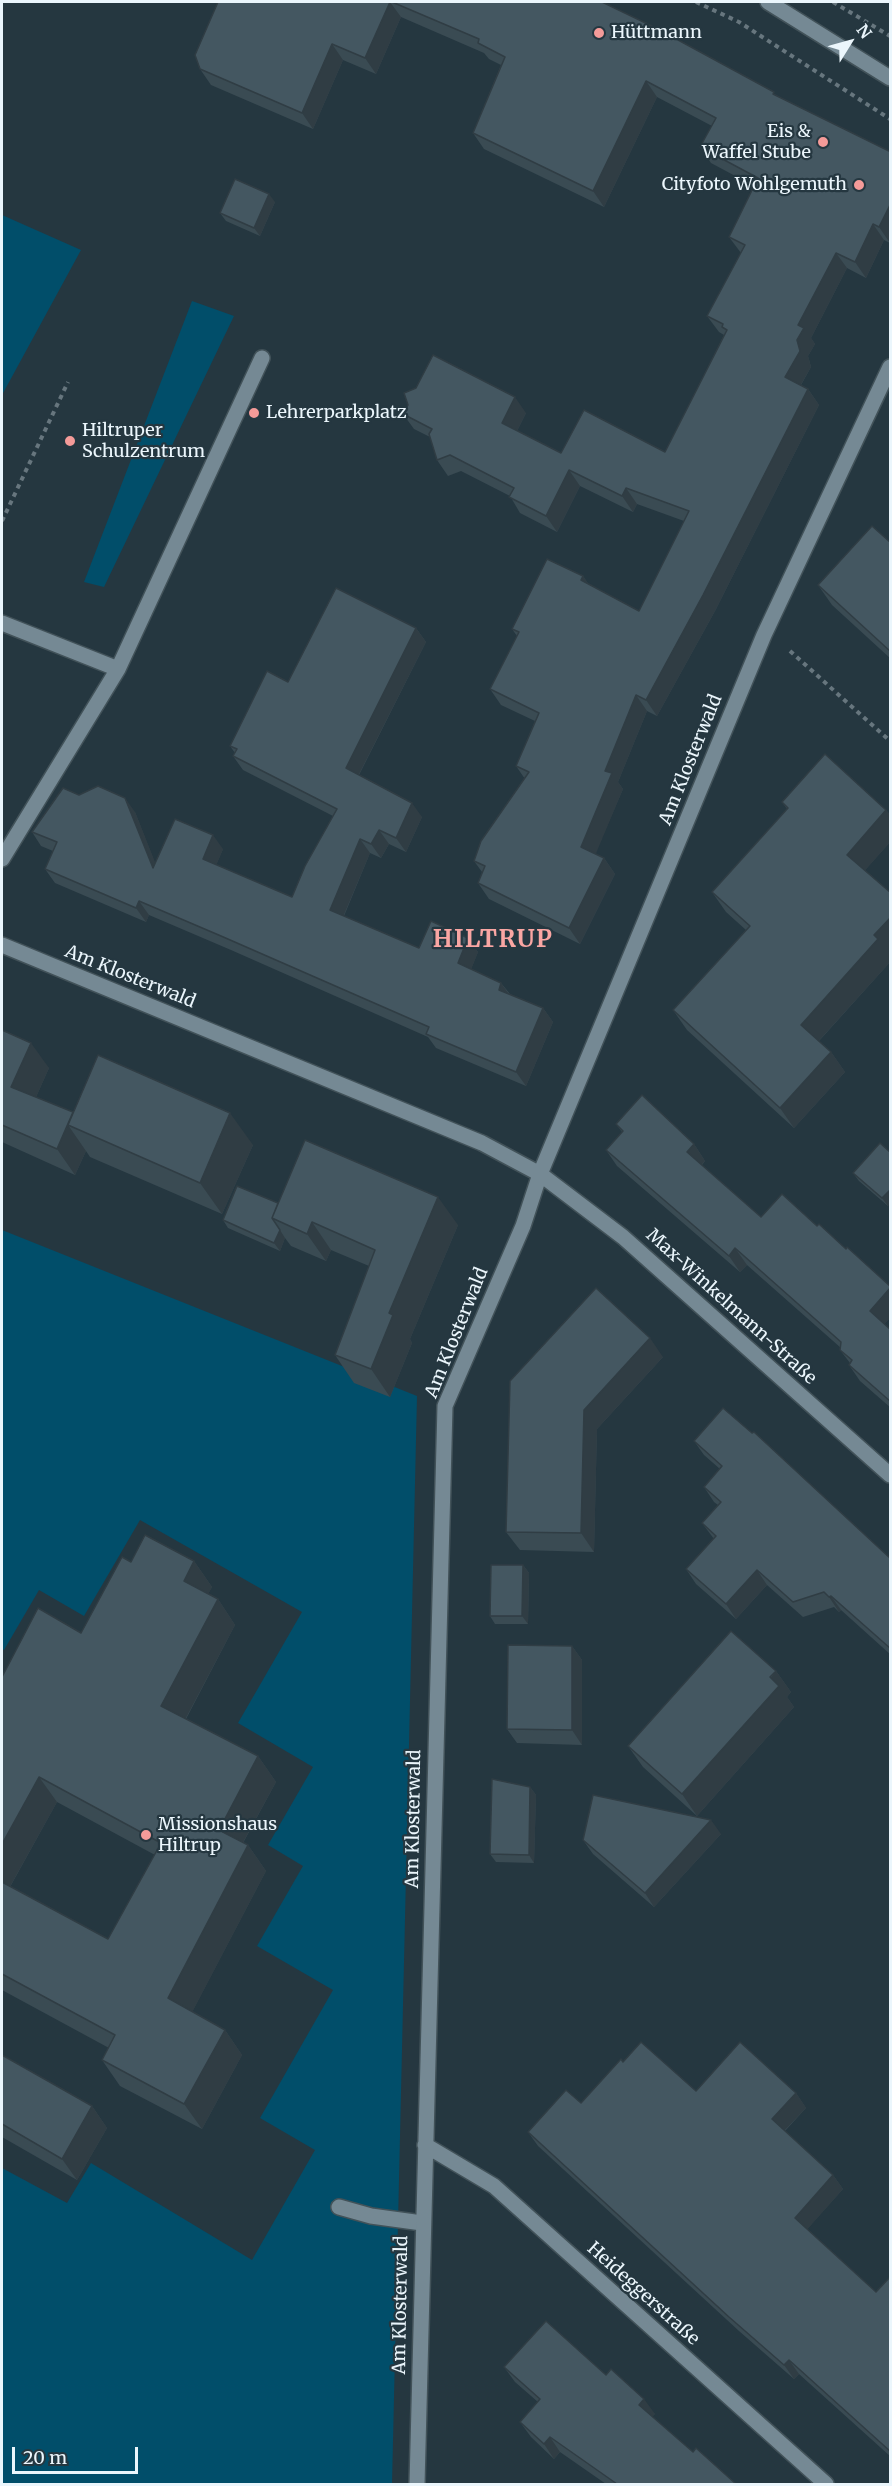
<!DOCTYPE html>
<html>
<head>
<meta charset="utf-8">
<style>
	body { margin:0 }
	#map { position:relative; width:892px; height:2486px; overflow:hidden; background:#253740; font-family:Merriweather,serif }
	canvas { display:block }
	.frame { position:absolute; inset:0; border:3px solid #ebf6fc; pointer-events:none }
	.north { position:absolute; left:820px; top:12px; width:60px; height:60px; -webkit-text-stroke:4px #253740; paint-order:stroke; rotate:53deg; font-size:16px; font-weight:700; line-height:24px; text-align:center; color:#ebf6fc }
	.north::after { content:''; display:block; margin:auto; width:21px; height:27px; background:#ebf6fc; clip-path:polygon(50% 0,100% 100%,50% 72%,0 100%) }
	.scale { position:absolute; left:12px; top:2447px; width:126px; height:27px; box-sizing:border-box; border:3px solid #ebf6fc; border-top:0; padding-left:8px; font-size:18px; line-height:21px; white-space:nowrap; color:#ebf6fc; -webkit-text-stroke:4px #253740; paint-order:stroke }
</style>
</head>
<body>
<div id="map">
<canvas width="892" height="2486"></canvas>
<div class="frame"></div>
<div class="north">N</div>
<div class="scale">20 m</div>
</div>
<script>
const ctx = document.querySelector('canvas').getContext('2d');
ctx.lineJoin = 'round';
function paint(path, color) {
  ctx.fillStyle = color;
  ctx.fill(path, 'evenodd');
}
function strokePath(path, color, width, dash) {
  ctx.strokeStyle = color;
  ctx.lineWidth = width;
  ctx.lineCap = dash ? 'butt' : 'round';
  ctx.setLineDash(dash || []);
  ctx.stroke(path);
}
function write(font, color, halo, rows, align = 'center') {
  ctx.font = font + ' Merriweather,serif';
  ctx.lineWidth = 4.5;
  ctx.setLineDash([]);
  ctx.textBaseline = 'middle';
  ctx.strokeStyle = halo;
  ctx.fillStyle = color;
  for (const [text, x, y, turn = 0] of rows) {
    ctx.save();
    ctx.translate(x, y);
    ctx.rotate((+turn || 0) * Math.PI / 180);
    ctx.textAlign = isNaN(turn) ? turn : align;
    if (halo) ctx.strokeText(text, 0, 0);
    ctx.fillText(text, 0, 0);
    ctx.restore();
  }
}
paint(new Path2D(`
	M2,215L81,250L2,395Z
	M192,301L234,316L104,587L84,582Z
	M2,1230L417,1396L392,2484H2V2168L67,2203L91,2163L252,2260L315,2150L260,2118L333,1990L257,1946L303,1866L268,1845L313,1767L238,1723L302,1612L140,1520L84,1616L39,1590L4,1650L2,1649Z`), '#014e6a');
const service = new Path2D(`
	M2,623L118,669
	M2,859L118,669L262,358
	M339,2207L371,2216L422,2223`);
const minor = new Path2D(`
	M2,945L482,1143L540,1174L623,1237L890,1475
	M425,2145L494,2186L826,2484
	M417,2484L445,1406L523,1226L540,1174L764,635L890,367`);
const tertiary = new Path2D(`
	M768,2L890,78`);
strokePath(service, '#425259', 18);
strokePath(minor, '#425259', 18);
strokePath(tertiary, '#425259', 18);
strokePath(new Path2D(`
	M696,2L739,22L890,119
	M833,2L890,36
	M2,521L68,382
	M790,651L890,741`), '#67767e', 4, [4.5, 4.5]);
strokePath(service, '#758994', 15);
strokePath(minor, '#758994', 15);
strokePath(tertiary, '#758994', 15);
paint(new Path2D(`
	M218,2H602L776,96L891,152V242L890,243L884,240L866,278L847,268L811,338L815,344L808,356L811,367L801,385L808,389L819,405L715,611L657,716L647,711L618,782L623,789L595,854L604,858L615,874L580,944L489,899L478,883L482,872L474,861L525,779L516,766L535,721L501,705L490,689L517,636L512,629L583,576L589,585L639,611L684,521L637,504L633,512L580,486L557,532L520,513L510,496L461,471L448,476L437,460L430,437L414,429L403,414L526,413L517,431L561,453L665,452L724,335L719,332L707,316L741,253L729,237L754,186L711,163L700,147L712,126L657,97L604,207L484,149L473,133L501,65L489,59L484,53L401,17L376,74L343,60L313,129L211,85L200,69Z
	M275,202L260,236L226,221L220,213Z
	M891,543V659L832,605L818,585Z
	M416,628L426,642L359,775L422,817L406,852L389,844L381,858L370,853L344,916L419,948L468,938L478,952L471,969L501,983L510,994L543,1008L553,1022L526,1086L436,1048L428,1037L231,950L149,915L146,922L55,883L45,869L53,851L41,846L32,832L79,795L135,812L155,863L223,849L216,865L292,897L333,816L243,770L233,756L235,753L230,746L288,682Z
	M782,802L886,810L891,816V841L865,870L891,893V953L889,955L891,957V961L819,1041L831,1052L845,1072L794,1128L687,1030L673,1010L746,930L726,912L712,892L787,809Z
	M2,1030L49,1068L36,1097L73,1113L253,1145L222,1214L90,1157L86,1151L75,1175L2,1142Z
	M616,1124L694,1144L705,1161L702,1165L761,1217L817,1226L891,1287V1317L884,1324L891,1330V1408L860,1381L849,1365L850,1363L840,1350L841,1348L747,1265L740,1272L617,1166L606,1150L622,1132Z
	M880,1143L888,1206L859,1181L853,1173Z
	M278,1203L458,1225L410,1339L412,1343L390,1397L354,1383L335,1355L369,1266L331,1250L326,1261L291,1246L285,1238L280,1251L228,1228L223,1220Z
	M663,1357L597,1429L594,1552L520,1550L506,1532L510,1381Z
	M694,1441L891,1559V1655L841,1610L839,1612L834,1607L803,1617L767,1585L736,1619L696,1584L686,1569L714,1539L702,1523L718,1505L714,1502L704,1487L720,1469L704,1455Z
	M194,1561L212,1587L208,1594L218,1599L235,1625L186,1719L258,1756L276,1782L243,1843L248,1845L266,1871L192,2012L225,2030L242,2055L202,2129L120,2086L102,2060L109,2048L2,1990V1677L81,1633L131,1562ZM57,1802L155,1855L108,1939L10,1887Z
	M523,1565L529,1573L528,1624H495L490,1616Z
	M572,1646L582,1660V1745L517,1743L507,1729Z
	M776,1671L791,1692L787,1697L794,1707L697,1816L643,1767L628,1746Z
	M530,1787L536,1795L534,1863L496,1862L490,1854Z
	M721,1834L654,1907L593,1854L583,1840Z
	M2,2055L92,2106L107,2128L77,2180L2,2137Z
	M623,2062L696,2091L796,2093L806,2108L785,2131L833,2175L843,2189L807,2229L876,2292L891,2276V2457L799,2374L794,2379L739,2331L538,2146L528,2132L581,2103Z
	M504,2367L606,2375L655,2414L652,2416L693,2452L736,2484H606L560,2452L554,2459L531,2437L520,2422L538,2402L515,2382Z`), '#3a4b53');
paint(new Path2D(`
	M390,2L401,17L376,74L365,58Z
	M332,44L343,60L313,129L302,113Z
	M646,81L657,97L604,207L593,191Z
	M269,194L275,202L260,236L254,228Z
	M891,203V242L890,243L879,227Z
	M873,224L884,240L866,278L855,262Z
	M836,253L847,268L811,338L815,344L808,356L811,367L796,393L785,377L798,325Z
	M808,389L819,405L715,611L657,716L646,700Z
	M515,397L526,413L513,439L502,423Z
	M569,470L580,486L557,532L546,516Z
	M626,488L637,504L633,512L622,496Z
	M583,576L594,592L581,580Z
	M416,628L426,642L355,782L346,768Z
	M636,695L647,711L618,782L623,789L592,863L581,847L605,771Z
	M125,798L135,812L163,882L153,868Z
	M412,803L422,817L406,852L396,838Z
	M886,810L891,816V841L861,875L847,855Z
	M379,830L389,844L381,858L371,844Z
	M213,835L223,849L213,873L203,859Z
	M360,839L370,853L340,924L330,910Z
	M604,858L615,874L580,944L569,928Z
	M139,901L149,915L146,922L136,908Z
	M891,917V953L889,955L891,957V961L815,1045L801,1025L874,935Z
	M468,938L478,952L468,977L458,963Z
	M501,983L511,997L499,990Z
	M543,1008L553,1022L526,1086L516,1072Z
	M31,1043L49,1068L29,1113L11,1087Z
	M831,1052L845,1072L794,1128L780,1108Z
	M230,1113L253,1145L222,1214L200,1183Z
	M68,1125L86,1151L75,1175L57,1149Z
	M694,1144L705,1161L698,1168L687,1152Z
	M891,1189V1204L888,1206L882,1198Z
	M438,1197L458,1225L410,1339L412,1343L390,1397L371,1369L389,1313Z
	M312,1222L331,1250L326,1261L307,1234Z
	M280,1230L285,1238L280,1251L274,1243Z
	M735,1248L747,1265L740,1272L729,1256Z
	M891,1288V1317L881,1328L870,1311Z
	M650,1338L663,1357L597,1429L594,1552L581,1533L584,1410Z
	M194,1561L212,1587L202,1606L184,1581Z
	M523,1565L529,1573L528,1624L522,1616Z
	M757,1570L767,1585L736,1619L726,1604Z
	M831,1596L841,1610L839,1612L829,1597Z
	M218,1599L235,1625L179,1731L161,1706Z
	M572,1646L582,1660V1745L572,1730Z
	M776,1671L791,1692L787,1697L794,1707L697,1816L682,1794Z
	M258,1756L276,1782L236,1855L219,1830Z
	M39,1777L57,1802L3,1899L2,1897V1844Z
	M530,1787L536,1795L534,1863L529,1855Z
	M711,1820L721,1834L654,1907L645,1893Z
	M248,1845L266,1871L186,2024L168,1998Z
	M225,2030L242,2055L202,2129L184,2104Z
	M796,2093L806,2108L782,2133L772,2119Z
	M92,2106L107,2128L77,2180L62,2159Z
	M833,2175L843,2189L805,2232L795,2218Z
	M789,2360L799,2374L794,2379L784,2365Z
	M644,2399L655,2414L650,2420L639,2405Z
	M550,2437L560,2452L554,2459L544,2444Z`), '#303d44');
const building = new Path2D(`
	M218,2H390L365,58L332,44L302,113L200,69L195,55Z
	M392,2H602L656,28L774,92L773,94L891,152V203L879,227L873,224L855,262L836,253L798,325L804,328L797,340L800,351L785,377L808,389L703,595L646,700L636,695L605,771L612,773L581,847L604,858L569,928L478,883L485,866L474,861L481,841L529,772L516,766L539,713L490,689L519,632L512,629L547,559L583,576L581,580L639,611L689,511L626,488L622,496L569,470L546,516L509,497L514,488L450,455L437,460L429,434L432,429L403,414L408,405L404,393L416,388L433,355L515,397L502,423L561,453L584,410L665,452L727,330L722,327L723,324L707,316L745,245L729,237L758,178L700,147L716,118L646,81L593,191L473,133L505,57L478,43L479,39Z
	M235,179L269,194L254,228L220,213Z
	M872,526L891,543V652L818,585Z
	M336,588L416,628L346,768L412,803L396,838L379,830L371,844L360,839L330,910L419,948L431,921L468,938L458,963L501,983L499,990L543,1008L516,1072L426,1034L429,1027L221,936L139,901L136,908L45,869L57,842L32,832L63,788L79,795L98,786L125,798L153,868L175,819L213,835L203,859L292,897L305,866L337,809L233,756L237,749L230,746L267,671L288,682Z
	M825,754L886,810L847,855L891,893V917L874,935L878,939L801,1025L831,1052L780,1108L673,1010L750,926L712,892L788,808L782,802Z
	M2,1030L31,1043L11,1087L73,1112L57,1149L2,1125Z
	M98,1055L230,1113L200,1183L68,1125Z
	M642,1095L694,1144L687,1152L761,1217L782,1194L817,1226L819,1224L846,1249L847,1247L891,1287L870,1311L891,1330V1402L849,1365L852,1360L840,1350L841,1342L735,1248L729,1256L606,1150L623,1131L616,1124Z
	M305,1140L438,1197L389,1313L393,1315L371,1369L335,1355L375,1250L312,1222L307,1234L272,1218Z
	M880,1143L891,1153V1189L882,1198L853,1173Z
	M237,1186L278,1203L272,1218L280,1230L274,1243L223,1220Z
	M596,1288L650,1338L584,1410L581,1533L506,1532L510,1381Z
	M723,1408L752,1433L754,1432L891,1559V1649L831,1596L829,1597L824,1592L793,1602L757,1570L726,1604L686,1569L716,1536L702,1523L721,1502L704,1487L722,1466L694,1441Z
	M145,1535L194,1561L184,1581L218,1599L161,1706L258,1756L219,1830L248,1845L168,1998L225,2030L184,2104L102,2060L115,2035L2,1974V1882L108,1939L161,1843L39,1777L2,1844V1677L38,1608L81,1633L122,1557L131,1562Z
	M491,1565H523L522,1616H490Z
	M731,1631L776,1671L770,1677L779,1686L682,1794L628,1746Z
	M508,1645L572,1646V1730L507,1729Z
	M492,1779L530,1787L529,1855L490,1854Z
	M593,1795L711,1820L645,1893L583,1840Z
	M641,2042L696,2091L740,2042L796,2093L772,2119L833,2175L795,2218L876,2292L891,2276V2452L789,2360L784,2365L729,2317L528,2132L566,2090L581,2103L621,2059L623,2062Z
	M2,2055L92,2106L62,2159L2,2124Z
	M546,2321L606,2375L611,2369L644,2399L639,2405L693,2452L696,2448L736,2484H617L550,2437L544,2444L520,2422L540,2399L504,2367Z`);
paint(building, '#445761');
strokePath(building, '#303d44', 1.5);
for (const [x, y, r, color] of [
	[599,33,6,"#f59b99"],
	[823,142,6,"#f59b99"],
	[859,185,6,"#f59b99"],
	[254,413,6,"#f59b99"],
	[70,441,6,"#f59b99"],
	[146,1835,6,"#f59b99"]
]) {
  const dot = new Path2D();
  dot.arc(x, y, r, 0, 2 * Math.PI);
  ctx.fillStyle = color;
  ctx.fill(dot);
  strokePath(dot, '#253740', 2);
}
write('18px', '#ebf6fc', '#253740', [
	["Hüttmann",611,33],
	["Eis &",811,132,"right"],
	["Waffel Stube",811,153,"right"],
	["Cityfoto Wohlgemuth",847,185,"right"],
	["Lehrerparkplatz",266,413],
	["Hiltruper",82,431],
	["Schulzentrum",82,452],
	["Missionshaus",158,1825],
	["Hiltrup",158,1846]
], 'left');
write('18px', '#ebf6fc', '#253740', [
	["Am Klosterwald",691,760,-68],
	["Am Klosterwald",130,977,22],
	["Max-Winkelmann-Straße",731,1307,42],
	["Am Klosterwald",457,1333,-68],
	["Am Klosterwald",414,1819,-89],
	["Heideggerstraße",643,2294,42],
	["Am Klosterwald",401,2305,-89]
]);
ctx.letterSpacing = '1.5px';
write('bold 24px', '#faa6a3', '#253740', [
	["HILTRUP",493,940]
]);
ctx.letterSpacing = '0px';
</script>
</body>
</html>
